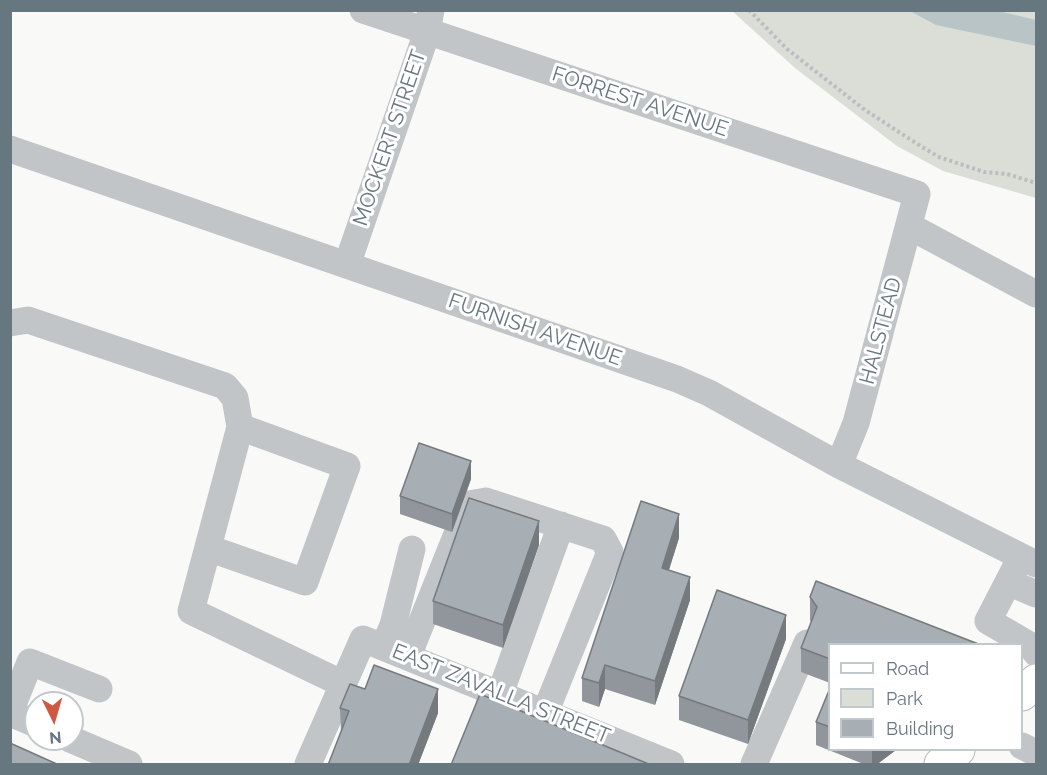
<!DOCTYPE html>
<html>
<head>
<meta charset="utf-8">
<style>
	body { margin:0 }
	#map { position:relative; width:1047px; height:775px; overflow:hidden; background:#f9f9f8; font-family:Raleway,sans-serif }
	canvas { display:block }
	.frame { position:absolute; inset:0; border:12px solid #67777f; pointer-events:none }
	.legend { position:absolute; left:828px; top:643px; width:195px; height:108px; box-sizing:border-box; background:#fff; border:2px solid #c2c9cc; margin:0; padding:8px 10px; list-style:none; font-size:18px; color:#67777f }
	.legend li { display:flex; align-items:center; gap:12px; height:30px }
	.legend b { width:30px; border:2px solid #c2c9cc }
	.north { position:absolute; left:24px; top:691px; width:60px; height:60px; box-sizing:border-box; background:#fff; border:2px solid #c2c9cc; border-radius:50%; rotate:175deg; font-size:16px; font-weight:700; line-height:24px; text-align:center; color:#67777f }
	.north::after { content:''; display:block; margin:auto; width:21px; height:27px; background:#d05741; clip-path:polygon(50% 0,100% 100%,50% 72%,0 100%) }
</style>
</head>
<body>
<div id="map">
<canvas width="1047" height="775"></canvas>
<div class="frame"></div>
<ul class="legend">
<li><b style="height:8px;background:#fff"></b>Road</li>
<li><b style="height:16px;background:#daded7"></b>Park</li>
<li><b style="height:16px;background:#a7afb4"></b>Building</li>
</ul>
<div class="north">N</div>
</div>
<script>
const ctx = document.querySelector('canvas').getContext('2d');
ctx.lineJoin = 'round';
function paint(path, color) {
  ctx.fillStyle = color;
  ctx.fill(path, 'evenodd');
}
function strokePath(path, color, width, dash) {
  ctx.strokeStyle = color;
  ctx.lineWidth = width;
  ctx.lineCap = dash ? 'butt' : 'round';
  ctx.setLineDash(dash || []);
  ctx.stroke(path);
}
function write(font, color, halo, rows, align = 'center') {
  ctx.font = font + ' Raleway,sans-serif';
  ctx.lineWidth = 6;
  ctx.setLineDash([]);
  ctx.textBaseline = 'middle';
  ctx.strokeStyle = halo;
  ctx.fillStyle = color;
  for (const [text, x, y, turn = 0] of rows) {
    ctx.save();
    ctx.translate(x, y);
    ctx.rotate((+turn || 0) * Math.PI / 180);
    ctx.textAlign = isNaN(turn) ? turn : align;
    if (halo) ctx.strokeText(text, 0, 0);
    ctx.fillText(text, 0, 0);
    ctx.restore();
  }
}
paint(new Path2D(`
	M732,11H1036V198L943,171L897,146L795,68Z`), '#daded7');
paint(new Path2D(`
	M910,11H998L1036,20V46L936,25Z`), '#b9c4c7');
const major = new Path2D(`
	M1022,694L1036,681
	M941,764L958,750`);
strokePath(major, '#b3b8bb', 35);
strokePath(new Path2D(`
	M749,10L787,49L865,110L922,147L939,157L984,172L1007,174L1036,183`), '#bbbec0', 4, [3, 3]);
strokePath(new Path2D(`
	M363,10L917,194L856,423L839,465
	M10,149L677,379L709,393L839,465L1036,564
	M909,226L1036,294
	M347,265L427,32L431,10
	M10,323L28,320L225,386L235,398L240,427
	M208,548L305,582L347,466L240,427L191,611L343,684
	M1021,557L988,621L1031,646L1036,653
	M1008,582L1036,594
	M384,646L393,625L412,549
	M408,656L469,504L486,501L603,539L610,552L545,713
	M500,694L561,525
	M10,712L30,662L99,689
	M10,713L36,724
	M70,739L129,764
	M1022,746L1036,753
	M308,764L363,639L671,764
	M754,764L807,643`), '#c1c5c8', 27);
strokePath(major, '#fff', 33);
paint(new Path2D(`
	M471,479L452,532L400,514V496Z
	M679,538L669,570L690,600L655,705L605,689L599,707L582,701V678Z
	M539,545L503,648L433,624V601Z
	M816,581L830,645V683L801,672V648L811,622L810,620V597Z
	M786,639L748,744L679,720V696Z
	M830,688V750H896L876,765H866L816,745V722Z
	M365,689L438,713L418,765H328L341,732L340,708Z`), '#90969b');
paint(new Path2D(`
	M471,461V479L452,532V514Z
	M679,514V538L662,591V568Z
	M539,521V545L503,648V625Z
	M690,577V600L655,705V681Z
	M786,615V639L748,744V720Z
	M605,665V689L599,707V683Z
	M438,689V713L418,765H409Z
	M872,750H896L876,765H872Z`), '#757a7e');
const building = new Path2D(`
	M419,443L471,461L452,514L400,496Z
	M469,498L539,521L503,625L433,601Z
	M641,501L679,514L662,568L690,577L655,681L605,665L599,683L582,678Z
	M816,581L981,645H830V659L801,648L817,607L810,597Z
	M717,590L786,615L748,720L679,696Z
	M374,665L438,689L409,765H328L349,711L340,708L350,684L365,689Z
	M830,688V727L816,722Z
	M480,694L651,765H451Z
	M10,743L59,765H10Z`);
paint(building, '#a7afb4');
strokePath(building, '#757a7e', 1.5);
write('21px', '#67777f', '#fff', [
	["FORREST AVENUE",640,102,18],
	["MOCKERT STREET",390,138,-71],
	["FURNISH AVENUE",535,330,19],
	["HALSTEAD",881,331,-75],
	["EAST ZAVALLA STREET",501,694,22]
]);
</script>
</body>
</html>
